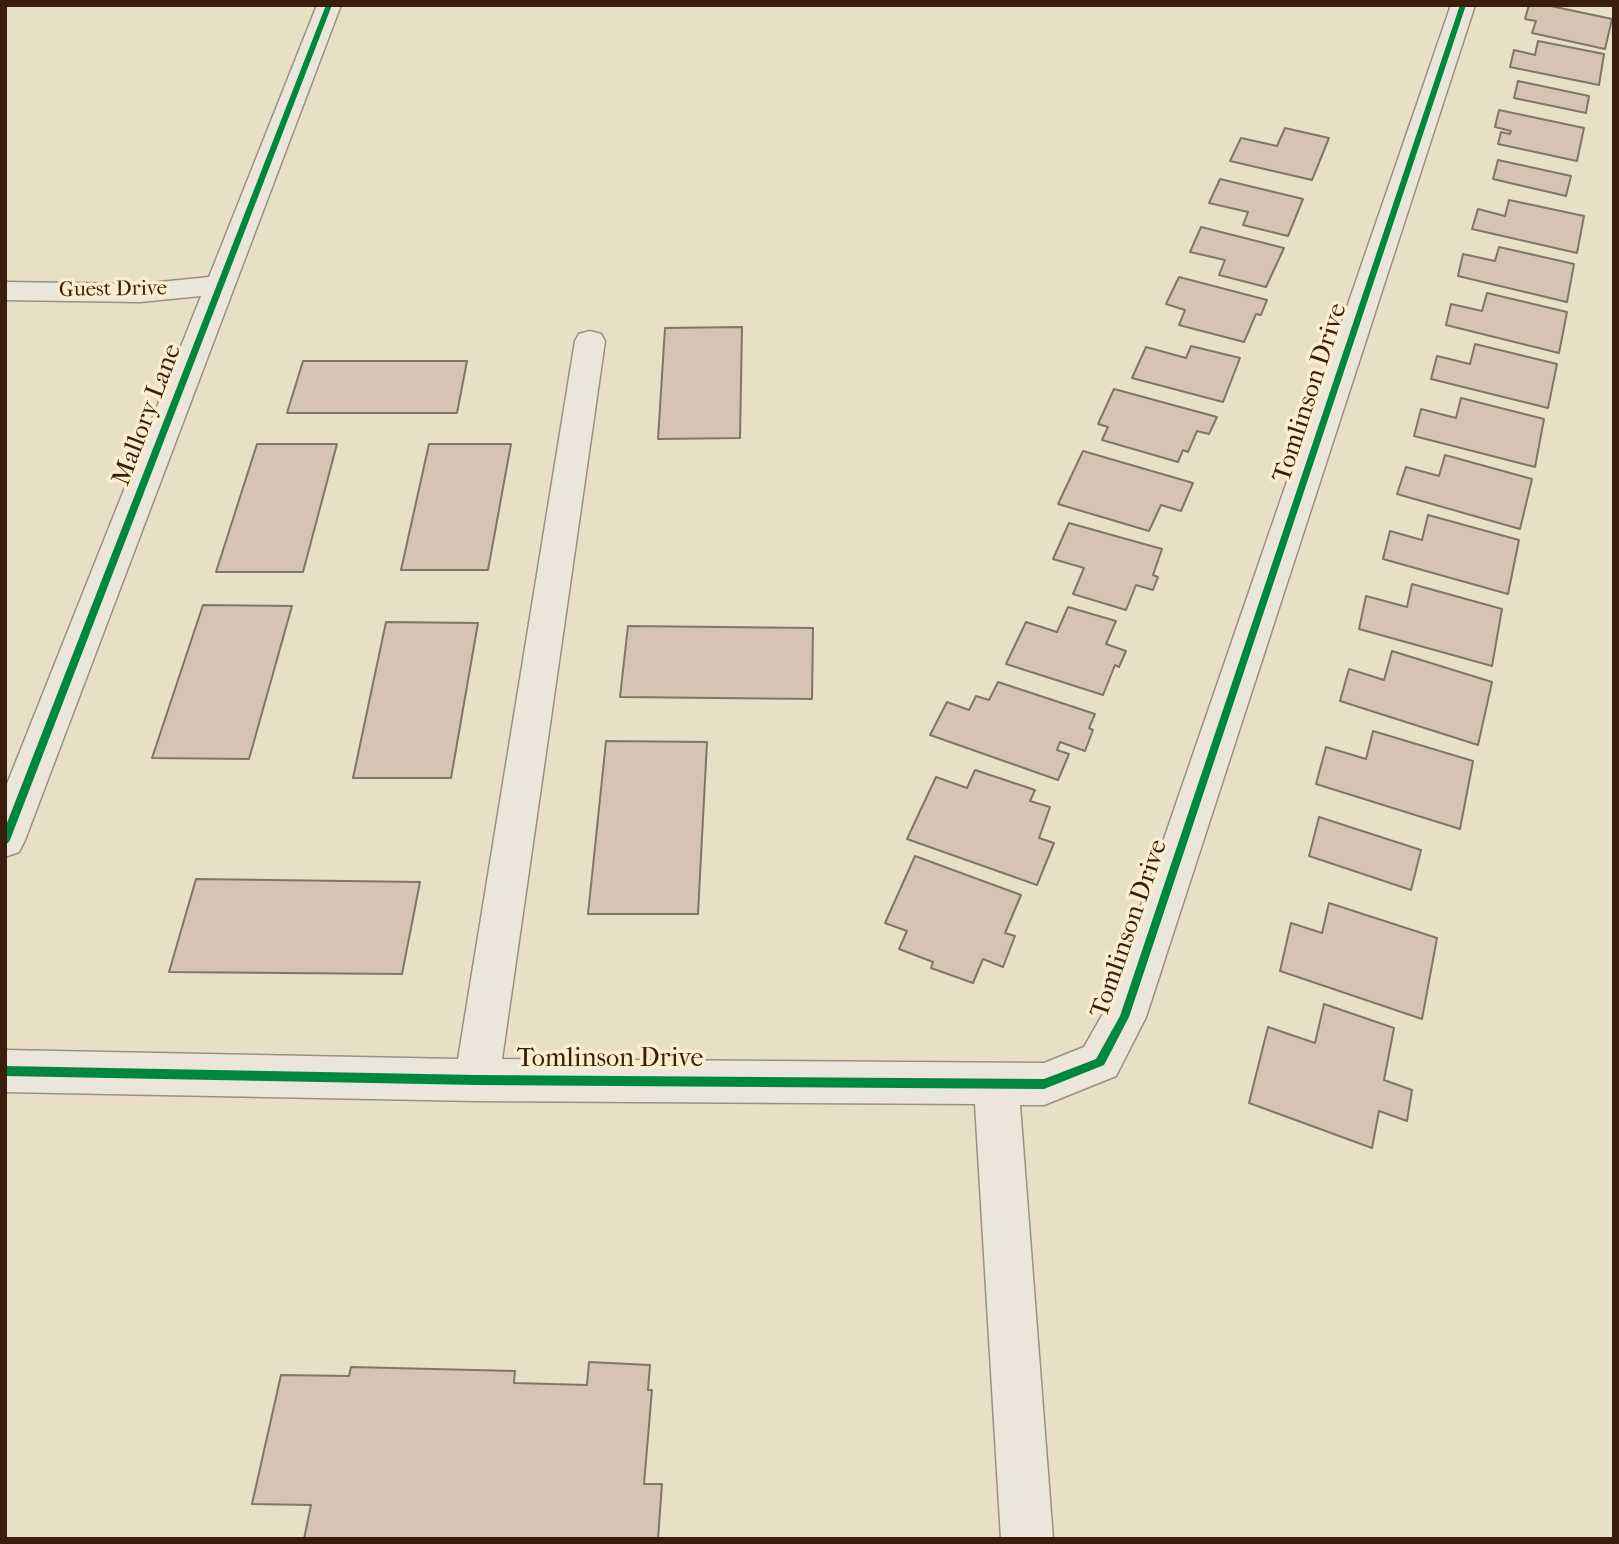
<!DOCTYPE html>
<html>
<head>
<meta charset="utf-8">
<style>
	body { margin:0 }
	#map { position:relative; width:1619px; height:1544px; overflow:hidden; background:#e9dec6; font-family:"IM FELL French Canon",serif }
	canvas { display:block }
	.frame { position:absolute; inset:0; border:7px solid #391d0d; pointer-events:none }
</style>
</head>
<body>
<div id="map">
<canvas width="1619" height="1544"></canvas>
<div class="frame"></div>
</div>
<script>
const ctx = document.querySelector('canvas').getContext('2d');
ctx.lineJoin = 'round';
function paint(path, color) {
  ctx.fillStyle = color;
  ctx.fill(path, 'evenodd');
}
function strokePath(path, color, width, dash) {
  ctx.strokeStyle = color;
  ctx.lineWidth = width;
  ctx.lineCap = dash ? 'butt' : 'round';
  ctx.setLineDash(dash || []);
  ctx.stroke(path);
}
function write(font, color, halo, rows, align = 'center') {
  ctx.font = font + ' "IM FELL French Canon",serif';
  ctx.lineWidth = 7;
  ctx.setLineDash([]);
  ctx.textBaseline = 'middle';
  ctx.strokeStyle = halo;
  ctx.fillStyle = color;
  for (const [text, x, y, turn = 0] of rows) {
    ctx.save();
    ctx.translate(x, y);
    ctx.rotate((+turn || 0) * Math.PI / 180);
    ctx.textAlign = isNaN(turn) ? turn : align;
    if (halo) ctx.strokeText(text, 0, 0);
    ctx.fillText(text, 0, 0);
    ctx.restore();
  }
}
const building = new Path2D(`
	M1529,5H1546L1612,19L1605,49L1532,33L1536,21L1525,19Z
	M1538,41L1604,54L1599,85L1510,67L1514,50L1535,55Z
	M1518,81L1589,96L1586,113L1514,98Z
	M1499,110L1584,128L1577,161L1498,144L1501,132L1510,134L1511,131L1495,127Z
	M1285,128L1329,138L1312,180L1230,161L1241,138L1277,146Z
	M1498,160L1571,176L1566,196L1493,179Z
	M1220,179L1303,199L1288,236L1243,225L1248,212L1209,203Z
	M1509,200L1584,216L1577,253L1472,229L1478,209L1505,216Z
	M1201,227L1284,248L1266,287L1219,275L1225,260L1190,252Z
	M1499,247L1574,264L1567,302L1458,276L1463,254L1495,261Z
	M1179,277L1267,300L1261,315L1256,314L1244,342L1179,325L1185,310L1166,304Z
	M1487,293L1567,312L1559,353L1446,325L1451,304L1482,311Z
	M742,327L740,438L658,439L665,328Z
	M1475,344L1557,364L1548,408L1431,379L1437,356L1470,364Z
	M1191,346L1240,358L1223,402L1132,378L1146,347L1186,358Z
	M303,361H467L457,413H287Z
	M1114,389L1217,417L1209,434L1197,431L1188,452L1183,450L1178,462L1102,440L1108,427L1098,424Z
	M1461,398L1544,419L1535,467L1414,436L1421,409L1456,418Z
	M257,444H337L303,572H216Z
	M429,444H511L488,570H401Z
	M1083,451L1193,483L1181,511L1161,505L1149,531L1058,504Z
	M1445,455L1532,479L1520,529L1397,494L1406,467L1439,476Z
	M1428,515L1519,540L1508,594L1383,559L1390,531L1422,540Z
	M1069,523L1162,549L1153,575L1158,577L1153,590L1136,585L1126,610L1073,594L1084,568L1053,559Z
	M1412,584L1502,609L1492,666L1359,629L1366,596L1407,607Z
	M203,605L292,606L249,759L152,758Z
	M1068,607L1116,621L1106,644L1126,651L1119,667L1115,665L1103,695L1006,664L1026,622L1057,632Z
	M386,622L478,623L451,778H353Z
	M628,626L813,628L812,699L620,697Z
	M1392,651L1492,682L1478,745L1340,701L1349,669L1384,680Z
	M998,682L1095,714L1089,728L1093,730L1085,751L1060,742L1057,750L1069,754L1058,780L930,735L947,702L969,710L976,696L989,700Z
	M1373,731L1473,761L1460,829L1316,784L1326,747L1366,759Z
	M606,741L707,742L698,914H588Z
	M975,770L1035,790L1030,801L1050,807L1039,838L1054,843L1037,885L907,839L936,777L967,788Z
	M1319,817L1421,850L1411,890L1309,856Z
	M915,856L1021,895L1005,933L1015,936L1003,967L983,959L973,983L931,968L933,962L899,949L907,931L885,923Z
	M196,879L420,882L402,974L169,972Z
	M1329,903L1437,938L1422,1019L1280,971L1291,923L1322,933Z
	M1324,1004L1394,1028L1384,1080L1412,1090L1407,1121L1379,1111L1372,1148L1249,1103L1268,1027L1315,1043Z
	M589,1362L650,1365L648,1390H652L644,1484H662L658,1539H304L311,1505L252,1504L281,1375L349,1376L351,1367L515,1371L514,1383L587,1385Z`);
paint(building, '#d6c3b3');
strokePath(building, '#807668', 2);
const minor = new Path2D(`
	M317,5H341L25,840L19,852L5,857V789L201,296L140,302L5,300V282L140,284L209,277Z
	M1451,5H1475L1146,1017L1116,1076L1044,1105H1020L1053,1539H1001L975,1104L477,1101L5,1092V1050L458,1059L575,341L579,334L590,331L601,334L605,341L502,1059L1044,1063L1084,1047L1105,1010Z`);
strokePath(minor, '#9a9081', 3);
paint(minor, '#ece6da');
paint(new Path2D(`
	M326,5H332L10,840L8,843L5,844V828Z
	M1460,5H1466L1129,1017L1104,1065L1044,1089L477,1085L5,1076V1066L477,1075L1044,1079L1096,1059L1120,1016Z`), '#00873e');
write('21px', '#391d0d', '#faedd0', [
	["Guest Drive",113,290,-1]
]);
write('26px', '#391d0d', '#faedd0', [
	["Tomlinson Drive",1311,393,-72],
	["Mallory Lane",148,415,-69],
	["Tomlinson Drive",1130,929,-71],
	["Tomlinson Drive",610,1060]
]);
</script>
</body>
</html>
